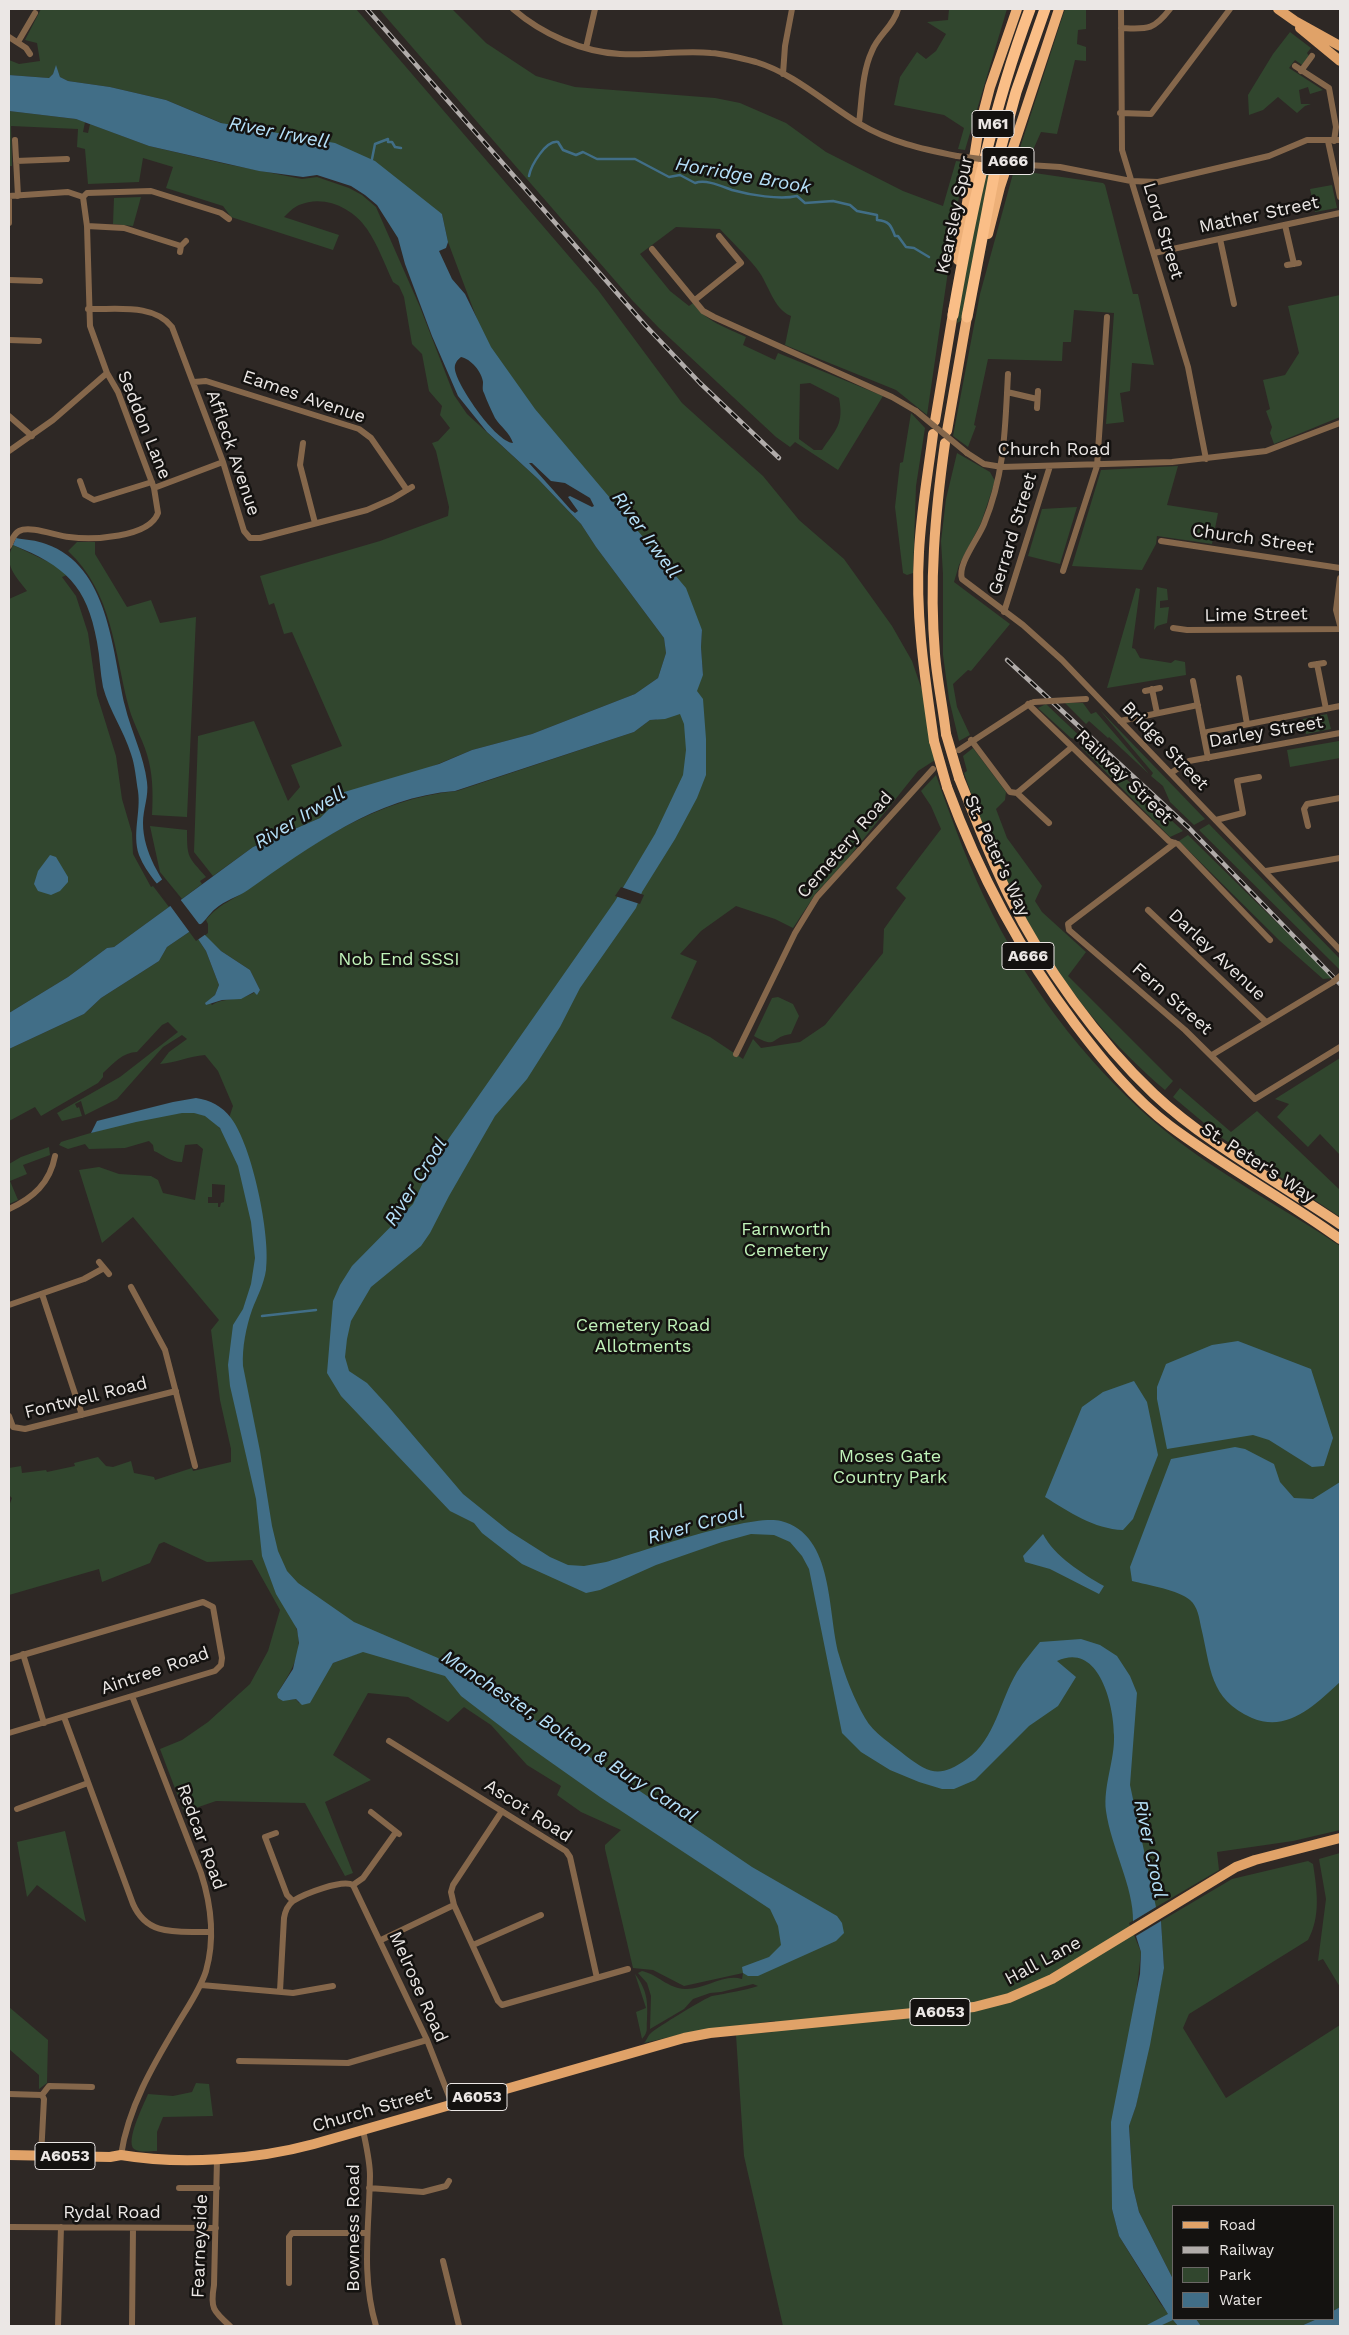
<!DOCTYPE html>
<html>
<head>
<meta charset="utf-8">
<style>
	body { margin:0 }
	#map { position:relative; width:1349px; height:2335px; overflow:hidden; background:#2e2825; font-family:"Work Sans",sans-serif }
	canvas { display:block }
	.frame { position:absolute; inset:0; border:10px solid #ebe7e5; pointer-events:none }
	.legend { position:absolute; left:1172px; top:2205px; width:162px; height:115px; box-sizing:border-box; background:#141210; border:1px solid #6a6765; margin:0; padding:6px 9px; list-style:none; font-size:15px; color:#ebe7e5 }
	.legend li { display:flex; align-items:center; gap:10px; height:25px }
	.legend b { width:25px; border:1px solid #6a6765 }
</style>
</head>
<body>
<div id="map">
<canvas width="1349" height="2335"></canvas>
<div class="frame"></div>
<ul class="legend">
<li><b style="height:6px;background:#e0a268"></b>Road</li>
<li><b style="height:6px;background:#b1acaa"></b>Railway</li>
<li><b style="height:14px;background:#31462e"></b>Park</li>
<li><b style="height:14px;background:#416e87"></b>Water</li>
</ul>
</div>
<script>
const ctx = document.querySelector('canvas').getContext('2d');
ctx.lineJoin = 'round';
function paint(path, color) {
  ctx.fillStyle = color;
  ctx.fill(path, 'evenodd');
}
function strokePath(path, color, width, dash) {
  ctx.strokeStyle = color;
  ctx.lineWidth = width;
  ctx.lineCap = dash ? 'butt' : 'round';
  ctx.setLineDash(dash || []);
  ctx.stroke(path);
}
function write(font, color, halo, rows, align = 'center') {
  ctx.font = font + ' "Work Sans",sans-serif';
  ctx.lineWidth = 5;
  ctx.setLineDash([]);
  ctx.textBaseline = 'middle';
  ctx.strokeStyle = halo;
  ctx.fillStyle = color;
  for (const [text, x, y, turn = 0] of rows) {
    ctx.save();
    ctx.translate(x, y);
    ctx.rotate((+turn || 0) * Math.PI / 180);
    ctx.textAlign = isNaN(turn) ? turn : align;
    if (halo) ctx.strokeText(text, 0, 0);
    ctx.fillText(text, 0, 0);
    ctx.restore();
  }
}
paint(new Path2D(`
	M41,9H356L598,290L682,403L763,476L799,520L844,559L892,626L912,661L924,696L935,760L918,771L845,862L816,893L793,928L775,919L736,906L701,931L680,954L697,961L671,1018L710,1037L743,1059L753,1039L761,1048L800,1042L825,1025L883,953L884,929L906,898L896,888L941,829L931,806L921,791L936,775C953,823 970,870 993,915C1034,996 1094,1072 1164,1130C1218,1174 1282,1207 1340,1246V1830L1293,1841L1217,1852L1219,1870L1129,1923L1141,1952L1112,2209L1119,2236L1160,2303L1178,2326H783L744,2156L736,2035L773,2032L775,2021L691,2032L644,2043C647,2040 648,2035 651,2033C656,2028 707,1997 712,1996C727,1993 743,1991 758,1986L753,1984L721,1992L710,1993L693,1999L684,2009L650,2029L651,1996L647,1983L638,1973L642,1971C657,1974 669,1989 685,1989C704,1990 724,1973 742,1979L743,1973L684,1986L653,1970L633,1968L605,1849V1845L621,1830L581,1812L557,1795L561,1786L527,1765L491,1725L464,1707L448,1722L408,1697L368,1693L333,1755L371,1780L325,1802L353,1873L345,1876L305,1803L216,1801L184,1812L160,1749L182,1740L208,1722L250,1684L268,1651L280,1610L252,1560L207,1562L164,1542L159,1544L150,1563L102,1582L99,1569L9,1595V1506L12,1498L9,1495V1468L21,1466L22,1473L46,1470L47,1472L75,1466L74,1463L98,1457L106,1466L113,1467L131,1461L134,1473L154,1477L155,1480L192,1468L193,1471L231,1462V1449L220,1400L211,1330L219,1320L133,1217L102,1243L79,1170L99,1167L119,1174L151,1176L158,1180L163,1193L195,1200L203,1149L197,1144L185,1145L182,1162C169,1162 164,1155 154,1151L153,1145L149,1141L125,1148L89,1149L85,1144L68,1149L59,1145L61,1142C93,1133 174,1105 204,1115C212,1119 218,1126 224,1133L233,1106L218,1071L205,1055C189,1056 176,1063 160,1064L169,1052L187,1039L182,1035L163,1047L117,1099L85,1115L81,1101L75,1104L77,1108L79,1107L82,1116L62,1121L57,1113L120,1077L178,1032L168,1022L162,1025L137,1052C123,1052 114,1063 103,1073V1077L98,1083L41,1116L35,1107L9,1121V1049L84,1014L101,998L159,961L167,947L192,930L206,951L219,985L215,995L208,1001L212,1005C223,997 239,1002 255,992L257,994L260,990L250,970L221,951L204,936L208,933V924L206,920C221,902 231,902 248,889C311,844 378,798 457,791L634,732L650,720H656L703,675L701,647L702,630L489,351L448,242L442,214L166,100L110,87L68,81L60,77L56,66L53,74L49,78L9,75V60L19,64L40,61L37,43L25,40ZM212,1184L225,1185L224,1202L221,1203L220,1207H218V1203H208V1197H212ZM289,1613L364,1651L333,1663L299,1703L296,1699L289,1700L277,1694C295,1665 309,1645 289,1613Z
	M379,9H452L486,43L536,76L575,87L715,98L740,103L786,123L826,152L903,191L943,206L956,161L964,162L927,415L896,390L785,345L791,316C773,309 769,284 757,269C746,255 732,242 720,229L676,227L640,254L670,291L689,306L693,303C705,321 727,328 746,337L743,345L775,360L778,353L883,396L838,470L795,442L790,447L776,437L659,328L632,300ZM810,383L839,398C844,425 836,429 822,450H814L799,439L800,384Z
	M949,9H1007L965,150L958,149L964,128L944,115L894,105L900,77L917,52L926,59L936,51L946,34L927,22L948,20Z
	M1065,9H1086V29L1078,30L1077,44L1086,47V61L1075,60L1057,134L1041,132L1029,159L1017,157Z
	M1290,32L1311,48L1307,53L1309,56L1302,65L1295,60L1289,68L1323,90L1310,94L1308,87L1299,90L1301,104H1311L1305,106L1297,113L1278,97L1263,110L1249,115L1248,95L1273,54Z
	M9,111L76,119L85,122L83,132L88,133L90,124L149,146L226,164L302,179L317,177L349,188L362,195L376,207L420,307L454,395L467,414L538,479L581,524L596,547L664,638L666,653L658,678L635,694L532,734L472,750L329,809L320,818L253,847L213,876L194,852L198,736L254,721L288,801L300,787L291,765L342,746L292,632L284,634L274,603L269,605L260,576L380,541L448,516L449,507L436,451L432,443L438,441L450,428L440,415L442,406L429,391L422,354L412,344L404,297L399,286L393,282C385,265 378,245 367,229C353,208 324,194 299,205C294,207 288,213 284,217L339,235L333,250L231,217L223,206L166,188L173,167L143,158L139,182L88,184L85,149L77,147L78,129L11,126L12,166H9Z
	M987,168H991L961,321L957,323L972,234Z
	M1014,170L1103,183L1105,185L1133,294H1138L1154,365L1132,363L1130,391L1120,393L1124,422L1106,424L1114,313L1074,310L1071,342H1063L1062,361L988,359L974,425L976,426L968,447L953,436L980,294Z
	M1332,185L1337,208L1315,212L1310,189Z
	M141,197L133,226L113,224L114,198Z
	M1340,295V417L1274,444L1270,433L1272,427L1266,411L1270,409L1263,380L1285,375L1299,353L1288,306Z
	M911,413L925,428L916,486L913,573L907,575L903,573L895,507L900,463L903,462Z
	M957,453L990,472L995,481L981,523L959,565L954,582L1010,624L971,671L968,670L953,684L957,707L970,735L959,741L949,699L943,655V574L941,541L946,499Z
	M1178,466L1167,505L1218,513L1212,544L1157,536L1156,544L1142,570L1072,566L1101,470Z
	M1077,507L1060,564L1028,556L1042,509Z
	M77,542H95V554L127,607L151,600L160,623L196,617L187,817L152,815C153,797 153,779 149,762C145,743 134,726 129,708C114,652 113,593 68,551Z
	M13,545L59,567L67,575L62,577L76,596L88,633L97,695L116,756L122,799L132,833L133,854L151,887L153,886L169,907L114,947L107,948L68,977L9,1013V599L27,591C15,575 3,565 13,545Z
	M1157,587L1167,589L1168,600L1160,601V608L1169,607L1167,623L1157,626L1154,630Z
	M1136,588L1140,589L1132,648L1135,649L1140,658L1171,663L1175,660L1185,662L1186,675L1107,688Z
	M1065,703H1083L1091,714L1096,712L1149,774L1109,737L1108,738L1089,721L1086,724Z
	M1046,704L1087,743L1071,738L1038,708Z
	M1099,709L1205,819L1194,825L1170,802L1163,786L1151,776L1153,773Z
	M1327,714L1331,729L1306,734L1303,719Z
	M1339,741L1340,758L1290,767L1287,750Z
	M1082,746L1119,780L1123,776L1183,831L1170,837L1081,747Z
	M973,748L1006,792L1005,800L996,809L1007,838L1042,886L1035,901L1042,912L1086,952L1068,976L1173,1081L1165,1090C1062,1002 1007,900 964,773L967,771L963,756Z
	M1209,824L1340,959V970L1199,830Z
	M150,826L187,830C187,859 188,856 206,877L200,881L202,884L182,899L160,872Z
	M1188,835L1333,978L1323,979L1280,941L1179,841Z
	M778,997L793,1004L799,1016L791,1034C769,1037 779,1050 754,1036L772,998Z
	M1340,1058V1155L1320,1134L1308,1147L1277,1117L1289,1104L1275,1099Z
	M1180,1088L1231,1132L1257,1111L1340,1190V1217L1222,1138L1173,1097Z
	M49,1147L50,1155L23,1165L27,1174L10,1181L18,1200L9,1204V1164L21,1157Z
	M65,1831L86,1922L37,1885L27,1897L17,1842Z
	M1340,1853V1987L1323,1959L1318,1961L1326,1899L1319,1859Z
	M1308,1861L1313,1864C1317,1890 1321,1916 1308,1940L1189,2014L1183,2028L1226,2098L1340,2025V2307L1333,2311V2206H1173V2279L1139,2212L1133,2187L1129,2125L1136,2106L1164,1968L1161,1921L1232,1879Z
	M635,1974C647,1990 648,2001 647,2020C646,2029 649,2031 642,2039L636,2012L646,2008Z
	M9,2007L48,2040L47,2083L39,2089V2075L9,2049Z
	M196,2083L209,2084L213,2116L163,2117L157,2132V2151C150,2151 140,2153 134,2149C125,2141 144,2104 148,2094L173,2096L192,2092Z
	M1196,2319H1317L1301,2326H1201Z`), '#31462e');
paint(new Path2D(`
	M56,65L60,77L68,81L110,87L166,100L221,123L335,143L375,161L442,214L448,242L446,248L439,251L452,279L465,294L491,347L535,409L686,588L702,630L701,647L703,675L697,691L703,699L706,739V775L697,798L675,839L642,892L636,908L580,988L560,1027L527,1079L495,1116L449,1196L430,1233L421,1246L371,1287L351,1321L347,1339L345,1357L349,1371L367,1383L388,1406L463,1494L509,1531L550,1557L568,1565L584,1566L606,1562C640,1552 752,1513 781,1521C835,1535 827,1613 839,1655C845,1676 854,1699 865,1718C873,1733 893,1745 906,1756C930,1774 940,1778 967,1759C995,1740 1000,1700 1017,1672C1024,1661 1032,1652 1040,1642L1081,1639L1100,1645L1117,1656L1130,1676L1137,1693L1130,1785L1156,1907L1133,1921C1134,1888 1111,1847 1106,1811C1103,1786 1115,1760 1114,1735C1114,1705 1099,1641 1057,1661L1076,1677L1058,1706L1029,1726L975,1780L954,1789H942L919,1782L890,1770L861,1752L842,1733L809,1569L802,1556L790,1542L774,1535L751,1534L722,1542L656,1565L600,1590L586,1593L522,1564L482,1533L474,1523L450,1511L341,1396L327,1373L333,1301L340,1285L352,1266L413,1204L433,1161L615,901L655,834L683,775L686,750L684,724L680,714L665,719L650,720L634,732L455,791C376,797 311,846 248,890C238,897 225,900 215,909C208,915 205,922 197,927L221,951L250,970L260,990L257,995L254,992L241,999L222,1000L206,1005L205,1003L215,995L219,985L206,951L192,930L167,947L159,961L101,998L84,1014L9,1049V1013L68,977L107,948L114,947L173,904C161,887 147,875 139,855C132,834 141,812 138,791C136,779 135,765 131,754C124,731 109,710 103,687C100,672 100,657 97,642C87,585 65,566 13,545L16,538C26,540 36,540 46,544C109,566 112,650 125,706C131,731 144,756 147,782C149,796 143,809 143,823C143,852 161,880 178,902L253,847L320,818L329,809L334,795L439,764L472,750L532,734L635,694L658,678L666,653L664,638L596,547L581,524L538,479L487,432L458,396L432,336L405,264L398,238L377,205L365,195L351,186L317,175L303,177L259,171L149,146L76,119L9,111V75L49,78L53,74ZM461,357C471,359 482,372 483,382C483,386 482,390 484,393C487,401 491,410 495,418C500,426 510,433 513,443C496,442 458,387 455,370C454,364 457,360 461,357ZM529,463H532L551,481L565,483L590,498L594,506L592,507L570,496L568,497L578,511L575,513L571,510Z
	M50,855L56,857L68,877V882L60,891L51,895L38,891L34,884L38,871Z
	M196,1098C210,1100 222,1106 231,1118C252,1145 271,1236 266,1270C264,1284 257,1297 252,1310C246,1327 242,1348 243,1366L260,1451L272,1526L278,1551L287,1571L298,1583L354,1622L438,1658L449,1669L464,1672L752,1867L837,1916L842,1923L844,1933L836,1941L758,1976H748L743,1973L742,1967L769,1957L781,1945L778,1926L770,1909L600,1797L508,1732L461,1696L445,1676L363,1652L333,1663L310,1703L302,1705L296,1699L283,1701L278,1698L277,1694L293,1669L299,1643L297,1629L276,1594L262,1556L256,1499L230,1386L228,1365L233,1325L243,1309L251,1284L255,1258L251,1222L238,1166L220,1128L205,1116L194,1113H182L136,1122L91,1133L97,1121L173,1102Z
	M1238,1341L1311,1369L1333,1438L1324,1466L1312,1467L1269,1440L1253,1435L1167,1449L1157,1399V1387L1166,1364L1212,1345Z
	M1134,1381L1147,1402L1158,1455L1133,1519L1123,1530C1094,1529 1069,1512 1045,1497L1082,1407L1103,1392Z
	M1235,1447L1245,1449L1274,1464L1280,1482L1294,1498L1313,1499L1340,1482V1682C1315,1705 1288,1733 1252,1718C1209,1699 1211,1668 1201,1627C1199,1618 1198,1607 1190,1600C1179,1590 1148,1585 1132,1581L1130,1567L1171,1459Z
	M1043,1534C1054,1556 1083,1574 1104,1586L1099,1594L1050,1569L1025,1562L1023,1556Z
	M1161,1921L1164,1968L1150,2045L1136,2106L1129,2126L1133,2187L1139,2212L1173,2279V2319H1196L1201,2326H1178L1173,2320L1160,2326H1145L1168,2314L1119,2236L1112,2209L1111,2122L1140,1974L1141,1952L1136,1936Z
	M1340,2307V2325L1338,2326H1301L1317,2319H1333V2311Z`), '#416e87');
paint(new Path2D(`
	M164,878L199,924L205,925L200,928L206,934L196,941L155,885Z
	M621,887L644,895L640,904L615,896Z`), '#2e2825');
strokePath(new Path2D(`
	M372,159L375,144L388,139V142H392L395,147L401,148
	M529,176C531,165 546,140 558,142L563,150L576,155L583,152L597,159H635L669,177L680,175L695,183C706,179 721,186 732,190C750,195 780,200 797,196L805,203L833,201L850,205L857,211L877,215V220C889,221 891,225 895,236H898L906,247L914,248L929,257
	M262,1316L316,1310`), '#416e87', 2.5);
strokePath(new Path2D(`
	M513,9C542,34 582,52 620,54C650,56 681,50 711,53C726,54 741,58 756,62C795,74 825,103 860,124C890,142 922,149 957,156
	M1121,9L1122,150L1188,367L1206,459
	M1121,28C1147,29 1153,31 1170,9
	M9,37L26,48L30,54
	M18,42L35,13
	M586,48L595,9
	M1295,66L1329,88L1336,127L1334,141
	M1301,71L1312,56
	M783,74L785,46L792,9
	M1120,113L1151,114L1230,9
	M859,123C862,100 862,72 872,51C878,35 894,26 898,9
	M15,140L18,196
	M1328,141L1340,197
	M16,161L67,159
	M1028,165L1060,167L1131,181L1158,182L1269,156L1307,140H1340
	M9,196L68,192L83,197
	M83,197L87,193L151,191L221,213L229,219
	M9,223V196
	M1285,225L1294,264
	M87,226L124,228L181,246
	M1220,239L1234,304
	M652,249L703,311L714,317L892,397L916,411
	M180,252L181,246L186,241
	M1154,253L1340,213
	M1287,265L1299,263
	M9,280L40,281
	M695,300L741,263L719,236
	M88,309C115,310 154,303 172,327L223,462L244,531L250,538H260L367,510L392,499L412,487
	M9,340L39,341
	M1008,374C1005,429 1005,473 984,524C978,539 957,565 962,579L1023,625L1062,660L1340,950
	M194,382L206,381L359,429L371,438L407,490
	M1007,392L1037,399
	M1037,408L1038,391
	M9,416L32,436
	M303,443L300,465L315,523
	M9,451L53,420L107,373
	M967,453L984,464L1002,467L1172,462L1266,451L1340,423
	M80,481L85,495L94,500L152,482
	M154,488L223,462
	M1161,541L1340,568
	M9,546C12,541 13,534 19,531C30,525 57,536 69,537C92,540 149,538 158,513L154,488L118,392L107,373L90,326L87,226L83,197
	M1063,571L1097,466L1107,317
	M1340,578L1336,610L1340,625
	M1004,612L1050,466
	M1173,628L1187,630L1340,629
	M1317,664L1326,709
	M1311,665L1324,663
	M1239,678L1247,724
	M1193,681L1208,758
	M1152,689L1157,713
	M1145,691L1160,688
	M1028,704L1169,841L1178,844L1270,940
	M1120,721L1198,705
	M1203,733L1340,706
	M971,740L1010,792L1017,793L1049,823
	M959,750L1031,703
	M1171,773L1189,761L1340,733
	M1017,793L1072,747
	M1216,820L1243,813L1237,781L1259,777
	M1308,826L1304,809L1307,804L1340,798
	M1175,843L1068,924L1069,930L1185,1030L1255,1099L1340,1047
	M1266,871L1340,858
	M1148,910L1266,1022
	M736,1054L795,933L817,897L933,769
	M1212,1055L1333,982
	M9,1209C33,1198 50,1183 55,1156
	M99,1262L109,1274
	M131,1287L165,1350L195,1466
	M42,1294L82,1415
	M9,1305L84,1279L104,1268
	M9,1416L13,1427L25,1429L176,1391
	M23,1654L44,1723
	M9,1659L203,1602L213,1607L222,1658L221,1665L215,1671L9,1733
	M64,1717L133,1904C148,1938 179,1931 211,1932
	M389,1741L566,1851L570,1857L597,1978
	M17,1809L88,1783
	M371,1812L399,1834
	M276,1833L265,1837L287,1895L293,1901
	M353,1885L427,2040L452,2104
	M353,1885L363,1878L396,1832
	M454,1905L498,2001L502,2005L628,1969
	M381,1940L454,1905L451,1892L453,1885L502,1811
	M473,1945L541,1915
	M201,1985L293,1993L333,1986
	M280,1991L284,1918C285,1912 288,1905 293,1901C304,1894 342,1879 353,1885
	M239,2061L348,2063L427,2040
	M9,2094L42,2095
	M42,2095L49,2086L92,2087
	M363,2130C366,2145 370,2161 370,2176C369,2228 361,2276 376,2326
	M121,2155C128,2108 153,2065 177,2025C187,2008 200,1990 206,1971C215,1939 211,1904 201,1873L132,1696
	M41,2156L44,2099L42,2095
	M217,2159L214,2285C210,2308 213,2311 230,2326
	M179,2188H217
	M369,2188L423,2192L446,2186L449,2181
	M9,2227L216,2228
	M443,2261L459,2326
	M289,2283V2237L292,2233H366
	M58,2326L61,2227
	M132,2326L133,2228`), '#85674b', 6);
strokePath(new Path2D(`
	M1278,9L1295,21L1340,46
	M1300,28L1340,61
	M9,2155L110,2157L121,2155C181,2165 255,2160 314,2144L684,2038L710,2033L974,2007L1009,1998L1052,1979L1236,1867L1255,1860L1340,1838`), '#e0a268', 10);
strokePath(new Path2D(`
	M988,234L1000,187L1059,9
	M958,260L978,133L990,87L1017,9
	M935,421L954,307
	M947,431L968,311
	M933,434C928,473 921,512 919,552C915,616 925,678 934,741
	M945,443C935,514 929,583 935,654C937,680 943,707 946,734
	M959,778C975,817 990,858 1009,896C1043,965 1098,1041 1154,1094C1205,1142 1281,1184 1340,1224
	M947,787C979,874 1019,950 1075,1024C1103,1061 1133,1098 1170,1126C1225,1167 1285,1199 1340,1239`), '#edb078', 10);
strokePath(new Path2D(`
	M953,315C971,211 993,108 1030,9
	M967,317L996,165L1016,92L1045,9`), '#fabe87', 11);
const rail = new Path2D(`
	M367,9L646,326L700,383L779,458
	M1007,660L1189,828L1340,984`);
strokePath(rail, '#b1acaa', 4.5);
strokePath(rail, '#141210', 2.5, [8]);
strokePath(new Path2D(`
	M957,156L1028,165
	M916,411L967,453
	M1034,702L1086,699
	M1333,982L1340,976`), '#85674b', 6);
strokePath(new Path2D(`
	M946,734L959,778
	M934,741L947,787`), '#edb078', 10);
for (const [x, y, w] of [
	[993,124,42],
	[1008,161,52],
	[1028,956,52],
	[940,2012,60],
	[477,2097,60],
	[65,2156,60]
]) {
  const box = new Path2D();
  box.roundRect(x - w / 2, y - 13.5, w, 27, 4);
  ctx.fillStyle = '#141210';
  ctx.fill(box);
  strokePath(box, '#ebe7e5', 1);
}
write('bold 16px', '#ebe7e5', null, [
	["M61",993,124],
	["A666",1008,161],
	["A666",1028,956],
	["A6053",940,2012],
	["A6053",477,2097],
	["A6053",65,2156]
]);
write('18px', '#ebe7e5', '#141210', [
	["Kearsley Spur",955,215,-78],
	["Mather Street",1259,215,-12],
	["Lord Street",1163,231,73],
	["Eames Avenue",304,397,19],
	["Seddon Lane",144,425,68],
	["Church Road",1054,450],
	["Affleck Avenue",233,453,71],
	["Gerrard Street",1013,534,-73],
	["Church Street",1253,539,8],
	["Lime Street",1256,615,-1],
	["Darley Street",1266,732,-10],
	["Bridge Street",1165,746,46],
	["Railway Street",1124,777,44],
	["Cemetery Road",845,845,-49],
	["St. Peter's Way",997,856,65],
	["Darley Avenue",1217,955,43],
	["Fern Street",1172,999,41],
	["St. Peter's Way",1258,1163,33],
	["Fontwell Road",86,1398,-14],
	["Aintree Road",155,1671,-19],
	["Ascot Road",528,1811,33],
	["Redcar Road",201,1837,70],
	["Hall Lane",1043,1961,-28],
	["Melrose Road",418,1987,66],
	["Church Street",372,2110,-16],
	["Rydal Road",112,2213],
	["Bowness Road",354,2228,-90],
	["Fearneyside",200,2246,-88]
]);
write('18px', '#c0f3b9', '#141210', [
	["Nob End SSSI",399,960],
	["Farnworth",786,1230],
	["Cemetery",786,1251],
	["Cemetery Road",643,1326],
	["Allotments",643,1347],
	["Moses Gate",890,1457],
	["Country Park",890,1478]
]);
write('italic 19px', '#b6e1fa', '#141210', [
	["River Irwell",279,133,11],
	["Horridge Brook",743,176,10],
	["River Irwell",646,535,54],
	["River Irwell",300,818,-31],
	["River Croal",416,1182,-58],
	["River Croal",696,1525,-16],
	["Manchester, Bolton & Bury Canal",569,1737,33],
	["River Croal",1150,1849,78]
]);
</script>
</body>
</html>
